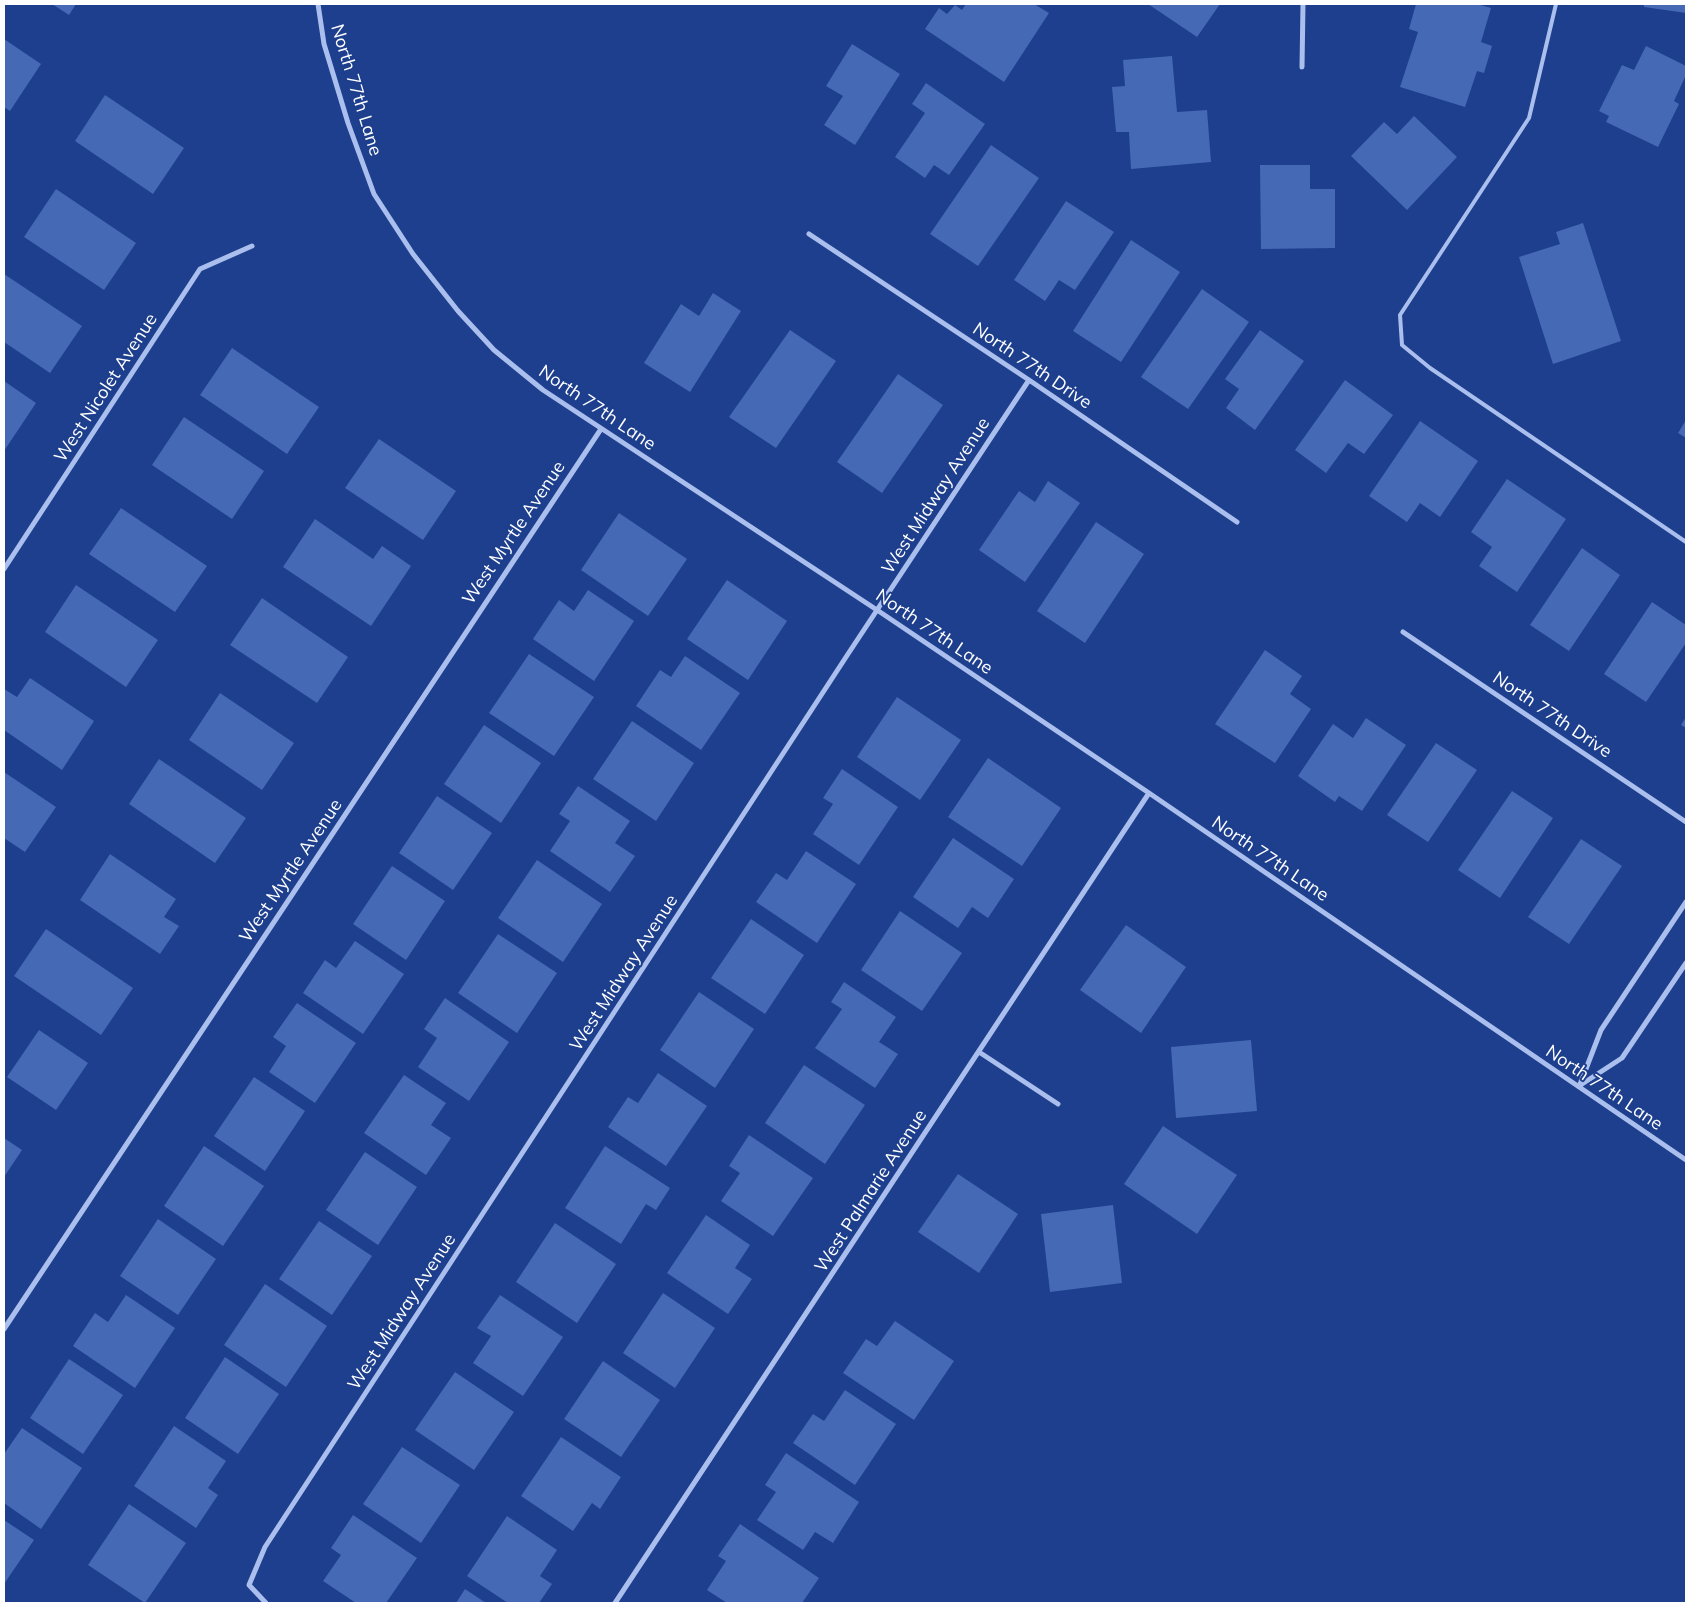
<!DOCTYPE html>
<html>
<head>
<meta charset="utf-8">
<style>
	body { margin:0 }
	#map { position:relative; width:1690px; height:1607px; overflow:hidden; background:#1d3f8d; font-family:Mulish,sans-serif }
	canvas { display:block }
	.frame { position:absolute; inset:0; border:5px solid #fff; pointer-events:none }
</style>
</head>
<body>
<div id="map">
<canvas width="1690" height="1607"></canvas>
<div class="frame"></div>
</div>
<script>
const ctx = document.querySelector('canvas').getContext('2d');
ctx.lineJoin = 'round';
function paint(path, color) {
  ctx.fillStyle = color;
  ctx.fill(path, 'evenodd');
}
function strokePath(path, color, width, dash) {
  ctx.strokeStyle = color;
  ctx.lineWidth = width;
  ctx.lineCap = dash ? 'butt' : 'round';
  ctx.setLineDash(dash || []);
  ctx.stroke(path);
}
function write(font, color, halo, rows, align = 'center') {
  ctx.font = font + ' Mulish,sans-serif';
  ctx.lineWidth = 4;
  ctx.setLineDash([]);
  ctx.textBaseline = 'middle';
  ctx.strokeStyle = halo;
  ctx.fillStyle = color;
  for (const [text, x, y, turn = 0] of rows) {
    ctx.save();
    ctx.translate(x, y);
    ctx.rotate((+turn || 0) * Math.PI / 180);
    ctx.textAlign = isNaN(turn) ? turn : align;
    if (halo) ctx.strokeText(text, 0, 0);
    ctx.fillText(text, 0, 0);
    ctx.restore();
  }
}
paint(new Path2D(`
	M52,4H76L69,15Z
	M966,4H1034L1049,13L1004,82L925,29L939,8L947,14L955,5L962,10Z
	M1148,4H1220L1197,37Z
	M1416,4H1477L1491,8L1481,42L1492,46L1484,73L1477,71L1465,107L1400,87L1418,32L1409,29Z
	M1644,4H1686V13L1644,7Z
	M4,39L41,64L10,111L4,107Z
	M852,44L900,74L855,145L824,125L843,96L826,86Z
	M1646,46L1686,66V75L1674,101L1679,104L1658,147L1606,122L1609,116L1599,111L1622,65L1634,70Z
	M1172,56L1177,112L1207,110L1211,162L1131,169L1129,132H1116L1112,87L1125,86L1123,60Z
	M926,83L985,124L949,175L934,165L925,178L895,157L925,113L912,104Z
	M105,95L184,148L153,194L75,141Z
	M1414,116L1457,157L1407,210L1351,156L1384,122L1397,134Z
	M991,145L1039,178L978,266L930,234Z
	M1260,165H1310V189H1335V248L1261,249Z
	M56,189L136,243L104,290L24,237Z
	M1066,201L1114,232L1075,290L1059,280L1045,301L1014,280Z
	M1583,223L1621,341L1553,364L1519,257L1560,244L1556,232Z
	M1131,240L1180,272L1121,362L1073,331Z
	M4,274L82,326L50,373L4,342Z
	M1202,289L1249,322L1188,409L1141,377Z
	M713,293L741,311L690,392L644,363L681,304L699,316Z
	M790,330L836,361L776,448L729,417Z
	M1260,330L1304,361L1255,430L1226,408L1239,389L1225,379Z
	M232,348L319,407L287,454L200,395Z
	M898,374L943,405L882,493L837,462Z
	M1345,380L1393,415L1364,454L1348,443L1326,473L1295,450Z
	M4,381L36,403L4,451Z
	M184,417L264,471L232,519L152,465Z
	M1686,420V438L1678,433Z
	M1420,421L1478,461L1440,517L1420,503L1407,522L1369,496Z
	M379,439L456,491L423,540L345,488Z
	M1507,479L1566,519L1517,592L1479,566L1492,547L1471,532Z
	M1048,481L1080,503L1025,582L979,550L1019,491L1035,502Z
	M121,508L207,566L175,612L89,554Z
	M619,513L687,559L648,616L581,570Z
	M315,519L373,559L382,546L411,566L371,626L283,567Z
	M1096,522L1144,554L1085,643L1037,611Z
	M1582,548L1620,575L1569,651L1530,625Z
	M727,580L787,621L748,680L687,639Z
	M76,585L158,640L126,687L45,632Z
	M588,590L634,621L594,681L533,639L559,600L574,611Z
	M262,598L348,657L317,703L230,645Z
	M1652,602L1686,625V643L1646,702L1604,674Z
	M1265,650L1302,676L1290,694L1311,709L1275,763L1215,724Z
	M529,654L594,697L554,756L489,713Z
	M685,656L740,693L701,750L636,706L660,670L671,677Z
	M30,678L94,721L62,770L4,730V689L17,697Z
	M220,693L294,743L262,790L189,740Z
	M897,697L961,740L920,800L857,757Z
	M1686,717V728L1681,725Z
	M1366,718L1406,745L1362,811L1339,796L1335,802L1298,776L1333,724L1353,738Z
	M632,721L694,763L656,821L593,779Z
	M484,725L541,763L501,823L444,784Z
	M1436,743L1477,770L1428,842L1387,815Z
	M988,758L1061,808L1022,866L948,817Z
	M159,759L246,818L215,863L129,804Z
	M842,769L898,807L859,865L813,834L833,804L823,798Z
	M4,772L56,807L25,852L4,838Z
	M578,786L630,821L615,843L635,856L610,892L550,851L570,821L559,814Z
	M1512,791L1553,818L1500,898L1458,870Z
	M437,796L492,833L453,890L399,853Z
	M953,838L1014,879L988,918L972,907L958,928L913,897Z
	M1581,839L1622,866L1569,944L1528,917Z
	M806,851L856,884L817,943L756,902L776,873L787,880Z
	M110,854L176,899L164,917L179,926L160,954L80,900Z
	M537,860L602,904L563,962L498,918Z
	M392,866L445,901L406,960L353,924Z
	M900,911L962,953L922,1011L861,970Z
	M751,919L804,955L765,1014L711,978Z
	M1126,925L1186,967L1141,1033L1080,990Z
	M46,929L133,988L101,1035L14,976Z
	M498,934L557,973L517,1033L458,993Z
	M355,941L404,974L363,1034L303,993L325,960L336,968Z
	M844,982L896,1017L879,1042L898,1054L875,1088L815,1048L842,1009L831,1002Z
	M699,992L754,1029L715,1088L660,1050Z
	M445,998L509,1042L469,1101L418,1067L437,1038L424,1029Z
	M297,1003L356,1043L315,1103L269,1072L286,1046L273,1037Z
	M39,1030L88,1063L56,1110L7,1077Z
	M1251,1040L1257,1111L1176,1118L1171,1047Z
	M804,1065L865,1105L825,1164L765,1123Z
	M658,1073L707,1106L666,1166L608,1127L628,1097L638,1103Z
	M404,1075L446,1103L431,1125L451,1138L426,1175L364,1133Z
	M254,1077L305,1111L265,1171L214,1136Z
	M1163,1126L1237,1175L1197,1234L1124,1184Z
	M749,1135L813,1178L773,1236L721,1201L740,1173L729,1166Z
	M4,1138L22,1150L4,1177Z
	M204,1146L264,1186L223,1246L164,1206Z
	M605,1146L670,1188L656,1210L646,1204L621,1244L565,1208Z
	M365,1152L417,1187L378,1245L326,1210Z
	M958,1174L1018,1214L979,1273L918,1232Z
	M1113,1205L1122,1283L1050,1292L1041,1214Z
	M706,1215L750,1245L735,1268L752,1279L728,1314L667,1273Z
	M158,1219L216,1259L178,1315L120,1276Z
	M319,1221L372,1256L332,1315L279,1279Z
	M555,1223L616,1264L577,1323L516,1282Z
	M265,1284L327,1326L286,1387L224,1345Z
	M663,1293L715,1328L675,1388L623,1353Z
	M126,1295L175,1328L135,1388L73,1346L95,1313L108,1322Z
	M500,1295L563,1337L523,1396L473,1363L491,1336L477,1328Z
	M895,1321L954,1361L914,1420L843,1373L866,1339L877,1346Z
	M225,1357L279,1394L238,1454L185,1418Z
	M69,1359L123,1395L83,1454L30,1418Z
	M603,1361L660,1400L621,1457L564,1419Z
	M455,1372L514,1412L474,1470L415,1430Z
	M845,1390L896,1424L855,1485L793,1443L813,1414L824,1421Z
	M174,1426L226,1461L208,1488L218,1495L196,1528L134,1486Z
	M22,1428L82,1468L41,1529L4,1503V1454Z
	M561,1437L621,1477L600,1509L592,1503L573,1531L521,1496Z
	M402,1447L460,1485L421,1543L363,1504Z
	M786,1453L859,1502L833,1543L815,1532L803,1550L757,1520L776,1492L765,1485Z
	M129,1504L186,1543L145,1603L88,1565Z
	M353,1515L417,1558L386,1603H356L323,1581L341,1555L331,1548Z
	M507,1516L557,1550L540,1576L552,1584L539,1603H508L467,1576Z
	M4,1520L34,1540L4,1584Z
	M740,1524L819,1578L802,1603H727L707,1590L726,1561L718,1556Z
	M465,1589L486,1603H456Z`), '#4569b5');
strokePath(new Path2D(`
	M1556,4L1529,118L1400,315L1402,345L1430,368L1686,542`), '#aabfed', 4);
strokePath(new Path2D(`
	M318,4L324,44L348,123L374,194L413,254L458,311L494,350L543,390L877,610L1149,793L1686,1160
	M1302,67L1303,4
	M809,234L1029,380L1237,522
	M4,569L200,269L252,246
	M1403,632L1686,822
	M979,1052L1058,1104
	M1579,1086L1622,1058L1686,963
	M1579,1087L1601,1030L1686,902
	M4,1329L601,429
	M266,1603L249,1585L265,1547L848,654L1029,380
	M615,1603L1149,793`), '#aabfed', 5);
write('18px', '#fff', '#1d3f8d', [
	["North 77th Lane",356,90,73],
	["North 77th Drive",1032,366,34],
	["West Nicolet Avenue",106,388,-57],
	["North 77th Lane",597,408,34],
	["West Midway Avenue",936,496,-57],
	["West Myrtle Avenue",514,533,-56],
	["North 77th Lane",934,632,34],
	["North 77th Drive",1552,715,34],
	["North 77th Lane",1270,859,34],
	["West Myrtle Avenue",291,871,-56],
	["West Midway Avenue",624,973,-57],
	["North 77th Lane",1604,1088,34],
	["West Palmarie Avenue",871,1191,-57],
	["West Midway Avenue",402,1312,-57]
]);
</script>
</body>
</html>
